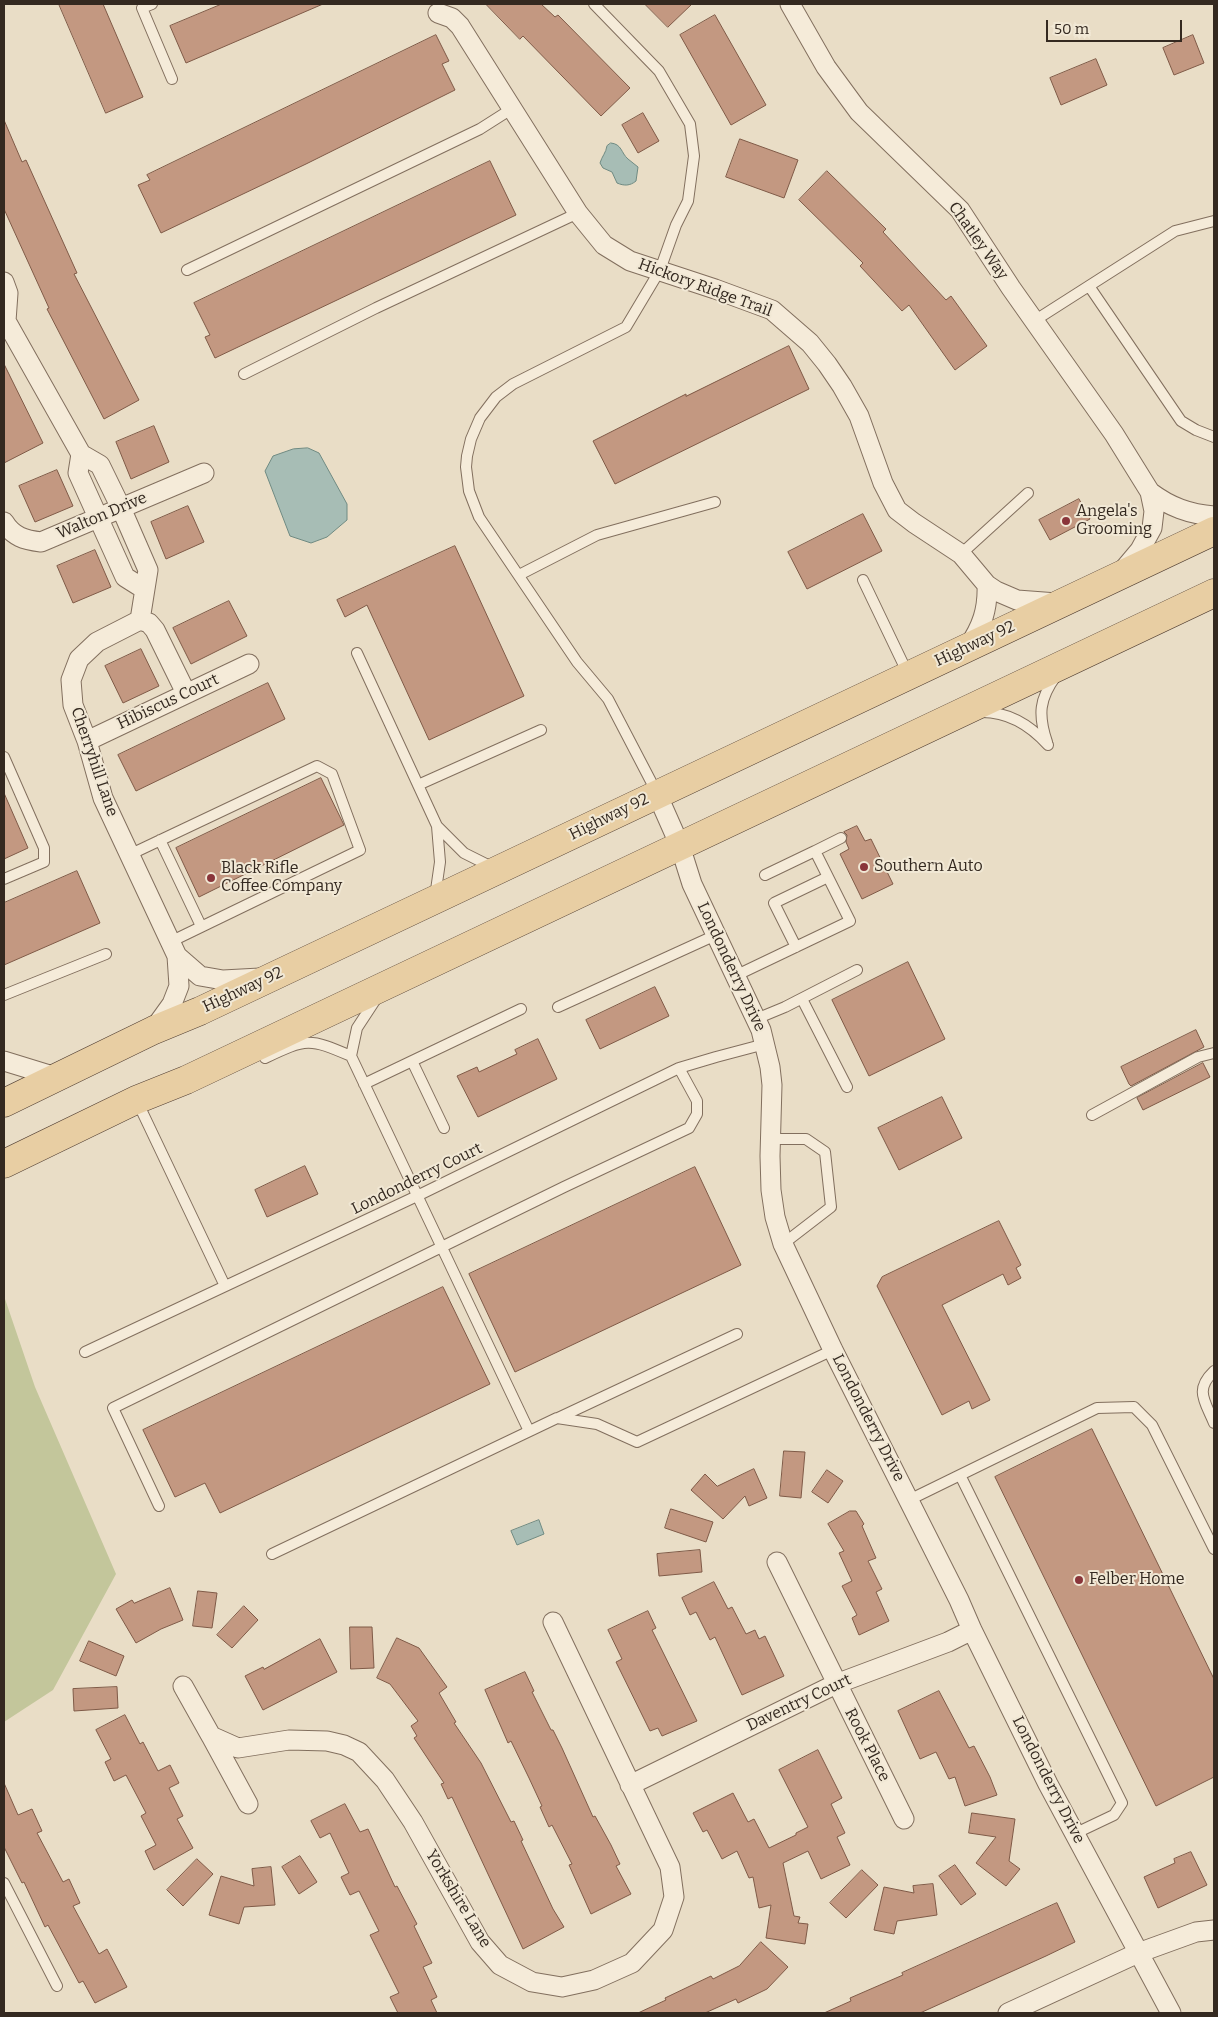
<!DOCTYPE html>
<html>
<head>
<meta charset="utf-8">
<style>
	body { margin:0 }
	#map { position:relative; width:1218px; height:2017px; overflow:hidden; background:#e9ddc6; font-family:Bitter,serif }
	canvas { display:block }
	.frame { position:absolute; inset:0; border:5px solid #342920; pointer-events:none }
	.scale { position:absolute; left:1046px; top:20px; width:136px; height:22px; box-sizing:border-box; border:2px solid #342920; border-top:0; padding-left:6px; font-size:15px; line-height:18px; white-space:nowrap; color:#342920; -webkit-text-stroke:4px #f1e8d5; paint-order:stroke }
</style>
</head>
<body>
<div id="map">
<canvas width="1218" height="2017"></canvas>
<div class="frame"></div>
<div class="scale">50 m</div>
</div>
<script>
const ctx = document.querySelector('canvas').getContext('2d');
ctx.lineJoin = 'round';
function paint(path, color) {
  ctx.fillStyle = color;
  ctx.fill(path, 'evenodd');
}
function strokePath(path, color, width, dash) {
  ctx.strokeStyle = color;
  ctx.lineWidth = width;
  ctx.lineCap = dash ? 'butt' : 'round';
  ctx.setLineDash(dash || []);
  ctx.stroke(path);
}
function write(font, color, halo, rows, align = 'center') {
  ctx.font = font + ' Bitter,serif';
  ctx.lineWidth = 4;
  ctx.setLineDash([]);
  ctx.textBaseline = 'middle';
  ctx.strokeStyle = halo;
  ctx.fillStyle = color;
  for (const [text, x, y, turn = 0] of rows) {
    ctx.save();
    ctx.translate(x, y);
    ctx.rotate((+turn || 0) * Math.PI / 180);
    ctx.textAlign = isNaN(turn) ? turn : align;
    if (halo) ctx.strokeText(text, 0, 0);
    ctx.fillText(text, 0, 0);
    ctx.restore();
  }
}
paint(new Path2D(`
	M4,1296L35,1387L116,1574L53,1690L4,1722Z`), '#c3c69b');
const water = new Path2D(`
	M611,143C622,144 621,153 628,159C631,162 635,164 638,167L636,181C630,186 624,186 617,183L612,172L603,168L600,163C602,156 606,153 607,146Z
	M308,448L319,453L347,504V520L327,537L311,543L290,536L265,471L273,456L293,449Z
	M539,1520L544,1534L517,1545L511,1531Z`);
paint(water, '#a7bdb5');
strokePath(water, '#6f8a82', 1);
const building = new Path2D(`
	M59,4H103L143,97L106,113Z
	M222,4H323L186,63L170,26Z
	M486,4H541L555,17L558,15L630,88L601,116L523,36L520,39Z
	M645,4H692L668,27Z
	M715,15L766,105L731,125L680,35Z
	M436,35L449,61L442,64L455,90L306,164L161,233L138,185L150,180L147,175Z
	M1193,35L1204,63L1174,75L1163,48Z
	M1096,59L1107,85L1061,105L1050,78Z
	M643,113L659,141L638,153L622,125Z
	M4,120L22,162L26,160L77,273L74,274L139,400L104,419L47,309L49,308L4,209Z
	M740,139L798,160L784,198L726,177Z
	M490,161L516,215L215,358L205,337L210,335L194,303Z
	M827,171L886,229L883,232L946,300L951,296L987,346L955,370L909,305L902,311L860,266L863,263L799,200Z
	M789,346L809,389L615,484L593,441L686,394V396Z
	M4,364L43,443L4,463Z
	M154,426L169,462L131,479L116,442Z
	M57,470L73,506L35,522L19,486Z
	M1079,499L1090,519L1050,540L1039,520Z
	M188,506L204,542L166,559L151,522Z
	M863,514L882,551L807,589L788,552Z
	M455,546L524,696L429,740L367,605L345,617L337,600Z
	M95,550L111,587L73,603L57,566Z
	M229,601L247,636L191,664L173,628Z
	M141,649L159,686L123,703L105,666Z
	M268,683L285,719L136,791L118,755Z
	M321,778L344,825L199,897L176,848Z
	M4,793L28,848L4,859Z
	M857,826L865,841L871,839L893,884L862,899L840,854L849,849L846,842L847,835L844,832Z
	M77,871L100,923L4,965V903Z
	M908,962L945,1039L869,1076L832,1000Z
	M655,987L669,1016L600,1049L586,1020Z
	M1196,1030L1204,1047L1131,1086L1129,1084L1121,1067Z
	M538,1039L557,1079L478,1117L457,1076L477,1067L479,1072L517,1054L515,1050Z
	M1203,1063L1210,1077L1143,1110L1137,1098Z
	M942,1097L962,1138L899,1170L878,1128Z
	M305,1166L318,1194L267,1217L255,1190Z
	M695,1167L741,1265L515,1372L469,1274Z
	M999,1221L1021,1265L1016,1268L1021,1278L1008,1285L1003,1274L942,1305L990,1400L972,1409L969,1401L942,1415L877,1286L882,1277Z
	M443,1287L490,1384L220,1513L205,1483L175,1497L143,1430Z
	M1092,1429L1214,1679V1777L1156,1806L995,1477Z
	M784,1451L805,1452L801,1498L780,1496Z
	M754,1469L767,1498L749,1506L745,1496L723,1519L691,1490L705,1474L717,1486Z
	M827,1470L843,1481L828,1503L812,1492Z
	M671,1509L713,1522L706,1542L665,1528Z
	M850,1511H856L864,1524L862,1526L876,1558L868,1561L882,1589L876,1592L889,1621L859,1635L852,1618L857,1615L842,1586L852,1581L839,1553L844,1551L828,1524Z
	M700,1550L702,1572L659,1576L657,1554Z
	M714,1582L728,1609L732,1607L746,1634L755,1630L759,1639L765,1636L784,1676L742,1695L715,1637L710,1640L696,1612L690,1615L682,1598Z
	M170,1588L183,1620L161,1629L136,1643L116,1609L132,1600L134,1603Z
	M198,1591L217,1593L212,1628L193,1626Z
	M244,1606L258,1620L232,1648L217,1635Z
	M648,1611L656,1628L652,1630L697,1721L662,1736L658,1728L650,1731L616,1662L622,1659L608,1630Z
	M350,1627H372L374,1668L351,1669Z
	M397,1638L419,1648L447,1687L439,1693L456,1722L454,1723L481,1763L511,1822L514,1821L523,1840L521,1841L553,1909L564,1927L523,1949L452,1797L448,1799L441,1784L444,1783L414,1738L417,1736L411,1726L418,1721L390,1684L377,1678Z
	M320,1639L337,1672L263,1710L245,1676L263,1667L264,1669Z
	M89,1641L124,1656L116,1676L80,1661Z
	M525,1672L534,1691L532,1692L551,1730H553L562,1748L593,1817L595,1816L611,1845L620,1864L616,1866L631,1894L591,1914L569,1865L572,1864L552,1825L549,1827L540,1807L542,1806L529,1778L511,1741L508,1743L485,1690Z
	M117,1687L118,1708L74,1711L73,1689Z
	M939,1691L969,1748L974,1746L990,1777L997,1795L965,1806L955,1777L949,1779L936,1752L920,1759L898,1711Z
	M125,1715L140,1744L143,1742L158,1771L170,1765L179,1783L169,1788L183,1816L177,1819L193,1848L154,1870L145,1851L156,1845L141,1816L146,1813L126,1775L114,1781L105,1762L111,1759L96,1730Z
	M818,1750L842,1798L831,1804L845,1833L837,1837L850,1865L821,1879L808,1851L783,1863L794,1916L800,1917L798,1923L808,1924L805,1944L766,1938L771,1905L759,1908L753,1877L749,1878L737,1851L722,1859L707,1830L703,1832L693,1813L733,1793L748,1822L754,1819L769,1848L796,1835V1833L808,1827L779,1770Z
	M4,1783L18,1815L32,1809L42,1831L37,1833L63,1882L69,1879L80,1903L73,1906L99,1954L107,1949L127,1987L95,2003L83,1981L79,1983L48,1925L45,1927L24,1882L22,1883L4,1847Z
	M345,1804L360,1832L368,1829L395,1887L397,1886L417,1924L414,1926L432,1963L423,1967L437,1997L431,2000L437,2013H398L390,1997L399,1993L370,1935L379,1931L359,1891L350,1895L341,1877L349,1873L330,1833L320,1838L311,1821Z
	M972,1813L1015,1819L1009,1861L1020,1869L1006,1886L976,1863L996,1837L969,1833Z
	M1191,1852L1207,1885L1158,1908L1144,1877L1175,1863L1174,1859Z
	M300,1856L317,1882L299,1894L282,1867Z
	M197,1859L213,1874L183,1906L167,1890Z
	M955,1865L976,1894L961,1905L939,1876Z
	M271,1867L275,1905L244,1907L239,1924L209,1915L221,1876L254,1886L252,1869Z
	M862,1870L878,1885L846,1918L830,1903Z
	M933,1884L937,1915L897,1921L894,1934L874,1930L884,1887L914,1893L913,1886Z
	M1057,1903L1075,1942L1046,1956L920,2013H824L851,2001L850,1998L903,1975L902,1973Z
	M761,1942L788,1967L767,1989L738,2003L736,1999L705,2013H638L666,2000L665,1998L711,1976L713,1979L739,1966Z`);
paint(building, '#c39881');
strokePath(building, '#7f5a47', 1);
const lane = new Path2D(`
	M152,4L142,8L172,79
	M594,4L659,71L690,124L694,156L688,201L676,225L660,270L626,327L513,384L496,397L480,418L471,439L467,456L466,467L469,491L479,517L577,662L608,699L657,793
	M187,270L480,129L513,108
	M1089,286L1181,421L1196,430L1214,437
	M1034,321L1175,231L1214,221
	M244,374L376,308L578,213
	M961,554L1028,493
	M519,575L597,535L715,502
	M863,580L908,674
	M357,653L437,826
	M982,712C1009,712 1030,725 1048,745
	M1047,742C1038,715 1039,699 1056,676
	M4,757L44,848V862L4,879
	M418,785L541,730
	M160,840L201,926
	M129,855L317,766L332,774L360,850L170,942
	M765,875L815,851
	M435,897L440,862L437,826L464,853L494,868
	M796,947L774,903L828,877
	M737,975L850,921L815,851L841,838
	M4,995L106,954
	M376,999L357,1028L351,1056L529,1431
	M802,999L847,1087
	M558,1007L718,934
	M756,1019L785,1007L857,970
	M265,1058C307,1038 309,1038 351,1056
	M412,1061L444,1128
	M364,1084L521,1009
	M137,1101L225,1286
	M1092,1115L1198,1057L1214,1053
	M771,1139H806L825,1152L831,1207L783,1244
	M85,1352L417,1196L679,1068L716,1057L765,1044
	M1214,1371C1194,1390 1205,1401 1214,1423
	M558,1418L737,1334
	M961,1477L1122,1803L1114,1815L1074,1834
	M909,1500L1097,1408L1134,1407L1152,1425L1214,1549
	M159,1506L113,1408L564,1187L689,1128L697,1114V1101L679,1068
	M272,1554L557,1418L597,1424L637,1442L833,1350
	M4,1883L57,1986`);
const street = new Path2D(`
	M790,4L826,67L859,112L960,210L1011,288L1114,434L1150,492L1154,511L1152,528L1140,550L1124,569
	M438,13L452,18L460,26L578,213L604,245L630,261L715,289L772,310L810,343L827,364L842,386L859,416L883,483L897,510L914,523L961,554L987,585L996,591L1017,600L1057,603
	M4,282L8,293L6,321
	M4,319L6,321L81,454L100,465L121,508L148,570L140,620L97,642L79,659L71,680L73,705L87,741L103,798L177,956L179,986L172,1004L154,1029
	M81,454L78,473L125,577L144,589
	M1150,492C1170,507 1189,514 1214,516
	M4,522C13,537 25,540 41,542L204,473
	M140,620L149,623L155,630L186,693
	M968,647C982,627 988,609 987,585
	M87,741L249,664
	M657,794L680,846L692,884L761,1030L770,1067L772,1085L770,1156L771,1190L775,1217L783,1244L833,1350L959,1600L972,1630L1048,1784L1171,2013
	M177,956L200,976L223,980L260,978
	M4,1061L56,1077
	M777,1562L904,1819
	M183,1686L211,1736L238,1748L289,1740L327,1741L344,1745L359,1752L385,1780L413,1822L480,1942L500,1965L532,1982L562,1987L594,1980L632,1963L663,1930L674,1897L670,1867L553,1622
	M211,1736L248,1804
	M630,1785L836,1684L948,1642L972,1630
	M1008,2013L1138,1953L1196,1932L1214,1930`);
const primary = new Path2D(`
	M4,1103L154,1030L200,1011L1214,531
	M4,1164L136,1100L186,1080L1214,593`);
strokePath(lane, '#826f5e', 12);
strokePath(street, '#826f5e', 21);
strokePath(primary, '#513e32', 29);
strokePath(lane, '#f5ebd9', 10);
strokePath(street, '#f5ebd9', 19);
strokePath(primary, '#e8cea3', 28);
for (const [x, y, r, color] of [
	[1066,521,5,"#8a353a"],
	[864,867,5,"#8a353a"],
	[211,878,5,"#8a353a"],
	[1079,1580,5,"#8a353a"]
]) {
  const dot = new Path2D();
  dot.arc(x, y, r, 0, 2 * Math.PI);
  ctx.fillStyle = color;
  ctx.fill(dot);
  strokePath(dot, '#f1e8d5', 2);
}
write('16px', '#342920', '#f1e8d5', [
	["Chatley Way",978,241,55],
	["Hickory Ridge Trail",705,288,20],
	["Walton Drive",102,516,-23],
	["Highway 92",975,644,-25],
	["Hibiscus Court",168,702,-25],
	["Cherryhill Lane",94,762,71],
	["Highway 92",609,817,-26],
	["Londonderry Drive",731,967,65],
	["Highway 92",243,990,-25],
	["Londonderry Court",417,1179,-26],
	["Londonderry Drive",868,1418,63],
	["Daventry Court",799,1703,-25],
	["Rook Place",867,1745,63],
	["Londonderry Drive",1048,1780,63],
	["Yorkshire Lane",458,1899,59]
]);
write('16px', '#342920', '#f1e8d5', [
	["Angela's",1076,512],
	["Grooming",1076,530],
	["Southern Auto",874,867],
	["Black Rifle",221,869],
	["Coffee Company",221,887],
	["Felber Home",1089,1580]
], 'left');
</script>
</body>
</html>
